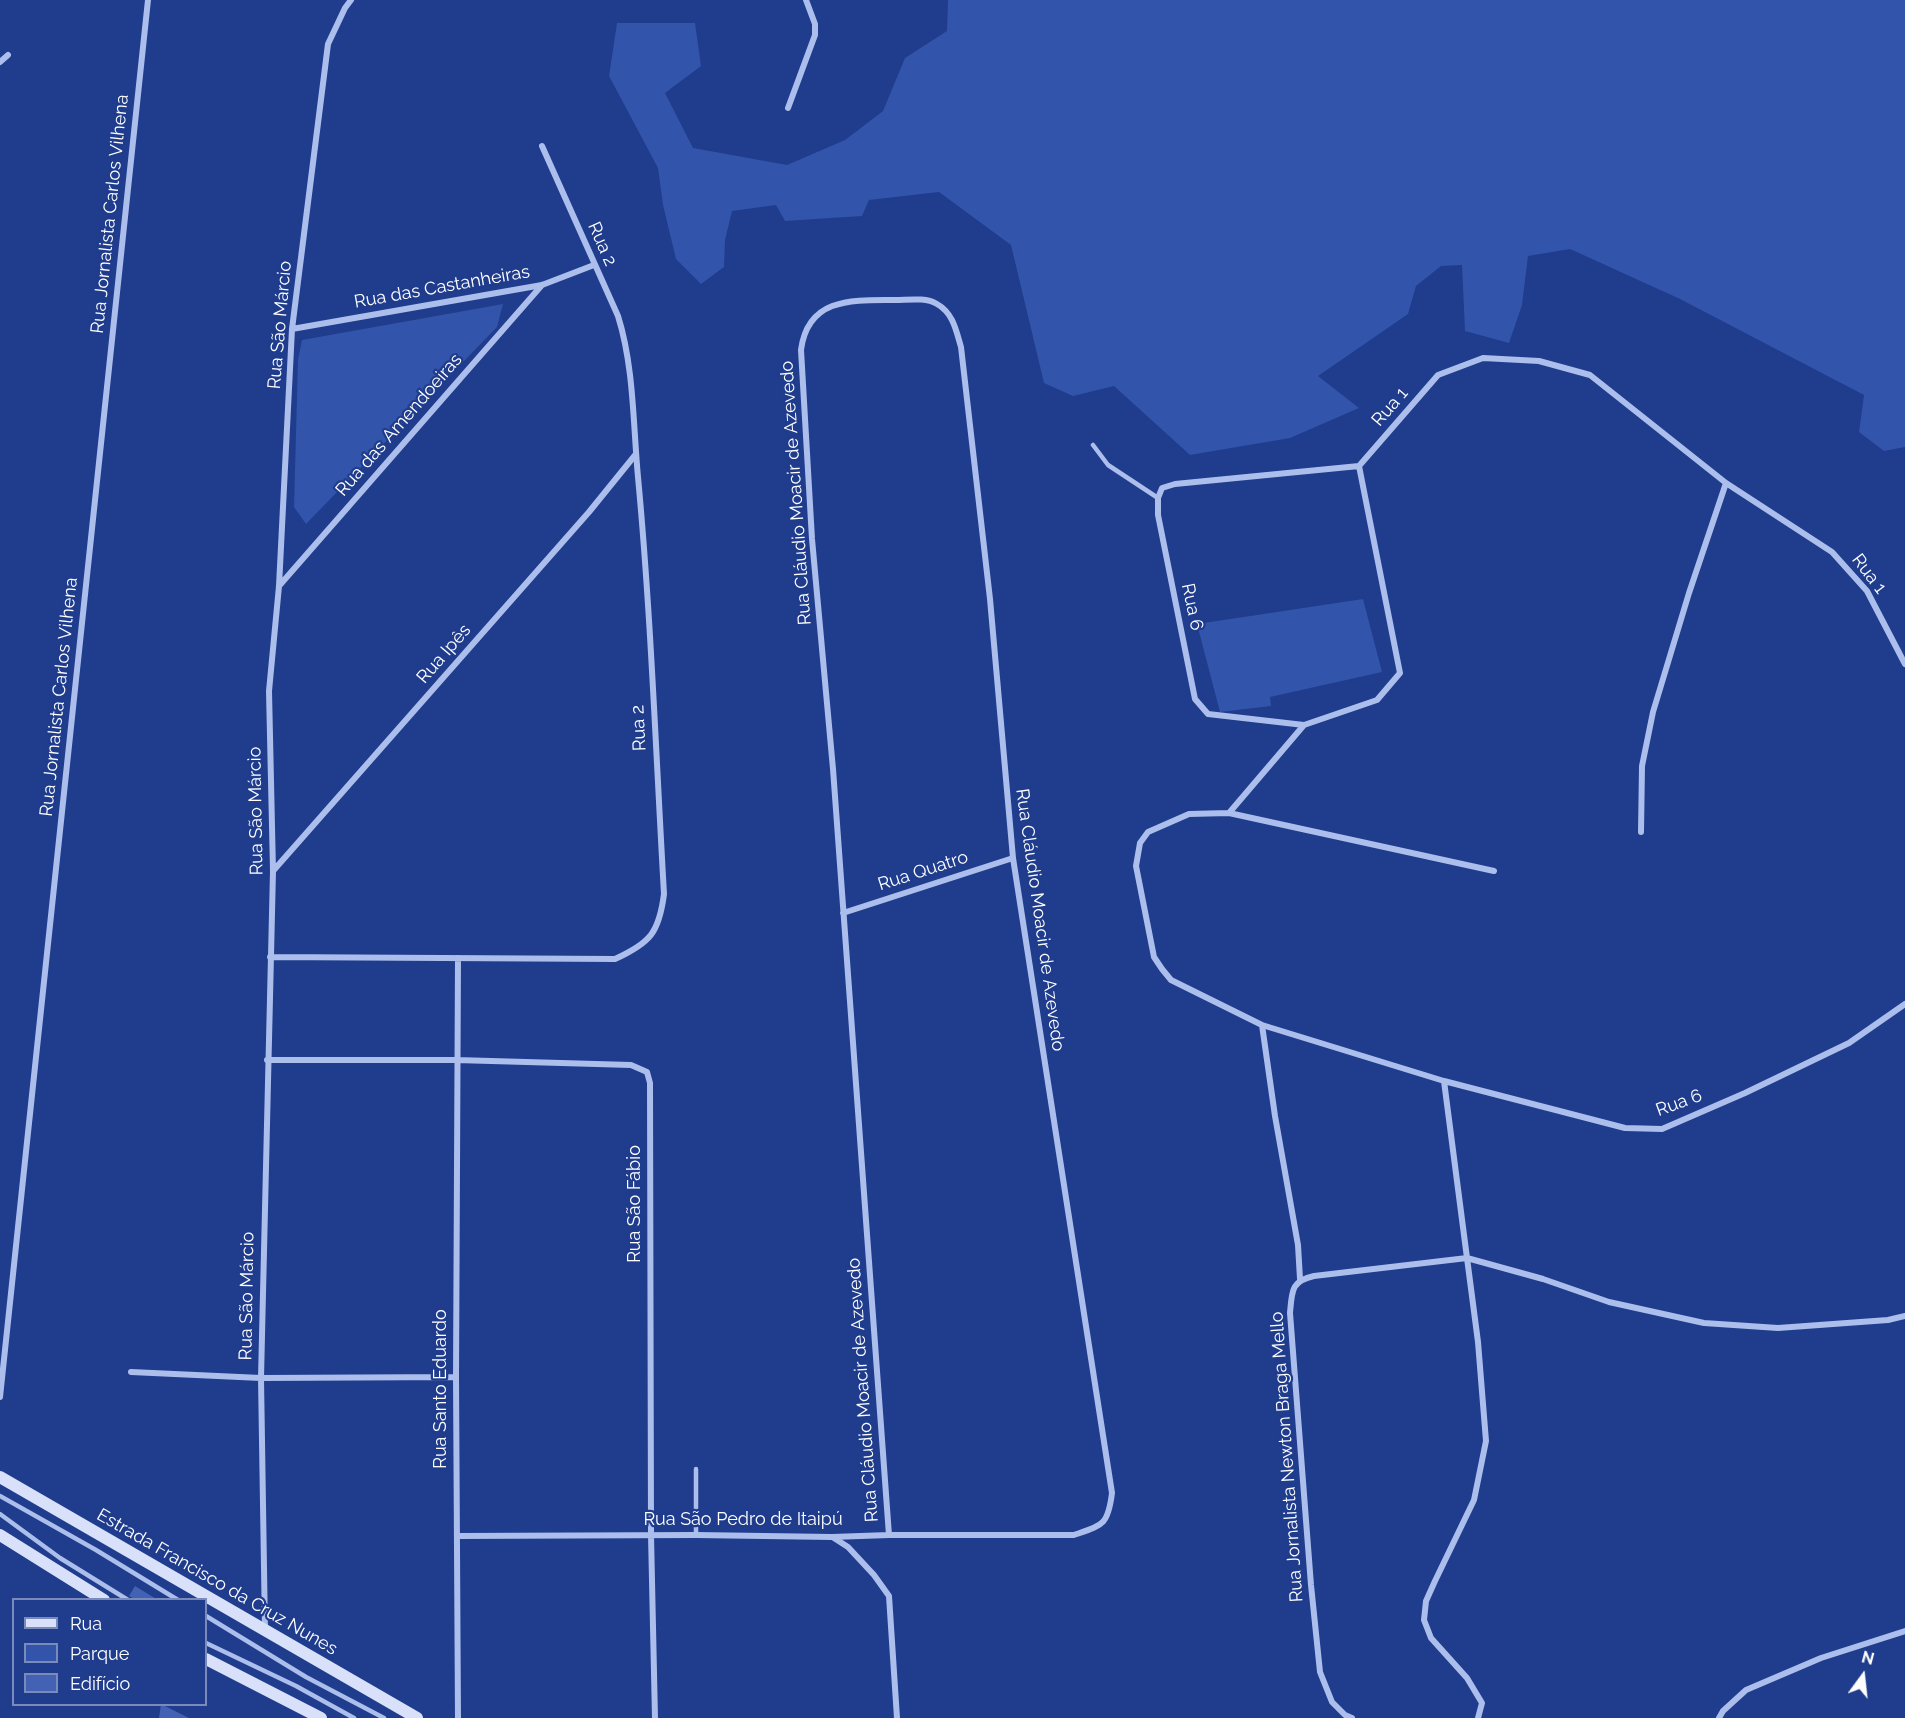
<!DOCTYPE html>
<html>
<head>
<meta charset="utf-8">
<style>
	body { margin:0 }
	#map { position:relative; width:1905px; height:1718px; overflow:hidden; background:#1f3c8d; font-family:Raleway,sans-serif }
	canvas { display:block }
	.legend { position:absolute; left:12px; top:1598px; width:195px; height:108px; box-sizing:border-box; background:#1f3c8d; border:2px solid #798abb; margin:0; padding:8px 10px; list-style:none; font-size:18px; color:#fff }
	.legend li { display:flex; align-items:center; gap:12px; height:30px }
	.legend b { width:30px; border:2px solid #798abb }
	.north { position:absolute; left:1833px; top:1646px; width:60px; height:60px; -webkit-text-stroke:4px #1f3c8d; paint-order:stroke; rotate:15deg; font-size:16px; font-weight:700; line-height:24px; text-align:center; color:#fff }
	.north::after { content:''; display:block; margin:auto; width:21px; height:27px; background:#fff; clip-path:polygon(50% 0,100% 100%,50% 72%,0 100%) }
</style>
</head>
<body>
<div id="map">
<canvas width="1905" height="1718"></canvas>
<ul class="legend">
<li><b style="height:8px;background:#d8e1f9"></b>Rua</li>
<li><b style="height:16px;background:#3254ab"></b>Parque</li>
<li><b style="height:16px;background:#4362b3"></b>Edifício</li>
</ul>
<div class="north">N</div>
</div>
<script>
const ctx = document.querySelector('canvas').getContext('2d');
ctx.lineJoin = 'round';
function paint(path, color) {
  ctx.fillStyle = color;
  ctx.fill(path, 'evenodd');
}
function strokePath(path, color, width, dash) {
  ctx.strokeStyle = color;
  ctx.lineWidth = width;
  ctx.lineCap = dash ? 'butt' : 'round';
  ctx.setLineDash(dash || []);
  ctx.stroke(path);
}
function write(font, color, halo, rows, align = 'center') {
  ctx.font = font + ' Raleway,sans-serif';
  ctx.lineWidth = 4.5;
  ctx.setLineDash([]);
  ctx.textBaseline = 'middle';
  ctx.strokeStyle = halo;
  ctx.fillStyle = color;
  for (const [text, x, y, turn = 0] of rows) {
    ctx.save();
    ctx.translate(x, y);
    ctx.rotate((+turn || 0) * Math.PI / 180);
    ctx.textAlign = isNaN(turn) ? turn : align;
    if (halo) ctx.strokeText(text, 0, 0);
    ctx.fillText(text, 0, 0);
    ctx.restore();
  }
}
paint(new Path2D(`
	M948,0H1905V447L1884,451L1859,432L1864,395L1680,299L1570,249L1528,256L1522,305L1509,343L1465,331L1462,265L1441,266L1416,286L1408,314L1318,376L1359,408L1290,438L1190,455L1114,386L1073,396L1044,383L1011,245L939,192L869,200L862,216L785,221L776,205L732,211L725,240L724,267L701,284L676,259L663,205L658,168L609,76L617,23H695L701,66L665,93L693,148L787,165L845,140L883,111L905,58L947,31Z
	M503,304L497,327L306,524L294,507L298,360L302,340Z
	M1363,599L1382,672L1270,697L1271,706L1220,712L1197,624Z`), '#3254ab');
paint(new Path2D(`
	M135,1586L158,1600H136L129,1596Z
	M161,1704L189,1718H159Z`), '#4362b3');
strokePath(new Path2D(`
	M1093,445L1108,465L1158,498
	M696,1469V1535
	M0,1496L96,1550L178,1600
	M0,1514L60,1558L128,1600
	M206,1616L306,1677L384,1718
	M206,1643L296,1686L354,1718`), '#acbeec', 4.5);
strokePath(new Path2D(`
	M0,62L8,55
	M788,108L815,35V24L806,0
	M292,329L542,285L594,265
	M1359,466L1175,484L1162,488L1158,498V515L1195,699L1208,714L1304,725L1229,813L1189,814L1148,832L1140,843L1136,866L1154,957L1162,969L1171,980L1262,1025L1444,1081L1625,1128L1662,1129L1745,1093L1849,1043L1905,1004
	M279,586L542,285
	M1304,725L1377,700L1400,673L1359,466L1438,375L1483,358L1539,361L1590,375L1726,483L1832,552L1867,591L1905,664
	M1229,813L1494,871
	M1641,832L1642,766L1653,712L1689,593L1726,483
	M273,871L589,512L636,454
	M843,913L1013,858
	M270,957L615,959C650,943 659,933 664,894C656,756 651,616 638,477C633,424 634,367 618,316L542,146
	M1262,1025L1275,1116L1298,1245L1300,1279
	M267,1060H456L631,1065L647,1072L650,1083L651,1535L655,1718
	M1444,1081L1467,1258L1543,1279L1609,1302L1704,1323L1778,1328L1888,1320L1905,1316
	M131,1372L261,1378L456,1377
	M0,1397L148,0
	M457,1536L696,1535L832,1537L889,1535H1074C1103,1525 1108,1525 1112,1493L1013,858L990,599L961,347C956,330 953,313 937,304C925,297 908,300 895,300C853,300 808,297 801,350L812,539L833,769L889,1535
	M834,1538L848,1547L874,1575L889,1596L897,1718
	M265,1631L261,1378L273,871L269,691L279,586L292,329L328,44L345,8L351,0
	M458,1718L456,1377L458,958
	M1352,1718L1345,1715L1332,1702L1320,1672L1311,1585L1290,1313C1292,1291 1291,1281 1314,1276L1467,1258L1478,1342L1486,1441L1474,1500L1435,1581L1426,1601L1424,1620L1431,1638L1467,1678L1482,1703L1478,1718
	M1719,1718L1723,1711L1746,1690L1821,1658L1905,1631`), '#acbeec', 6);
strokePath(new Path2D(`
	M0,1477L417,1718
	M0,1535L104,1600
	M206,1659L321,1718`), '#d8e1f9', 12);
write('18px', '#fff', '#1f3c8d', [
	["Rua Jornalista Carlos Vilhena",110,214,-84],
	["Rua 2",602,244,66],
	["Rua das Castanheiras",442,287,-10],
	["Rua São Márcio",280,325,-85],
	["Rua 1",1390,407,-49],
	["Rua das Amendoeiras",399,425,-49],
	["Rua Cláudio Moacir de Azevedo",796,493,-94],
	["Rua 1",1869,574,53],
	["Rua 6",1192,607,78],
	["Rua Ipês",444,654,-49],
	["Rua Jornalista Carlos Vilhena",59,697,-84],
	["Rua 2",639,728,-93],
	["Rua São Márcio",256,811,-91],
	["Rua Quatro",923,871,-18],
	["Rua Cláudio Moacir de Azevedo",1040,920,82],
	["Rua 6",1679,1103,-20],
	["Rua São Fábio",635,1204,-90],
	["Rua São Márcio",247,1296,-89],
	["Rua Santo Eduardo",441,1389,-90],
	["Rua Cláudio Moacir de Azevedo",863,1390,-94],
	["Rua Jornalista Newton Braga Mello",1287,1457,-94],
	["Rua São Pedro de Itaipú",743,1520],
	["Estrada Francisco da Cruz Nunes",217,1582,30]
]);
</script>
</body>
</html>
